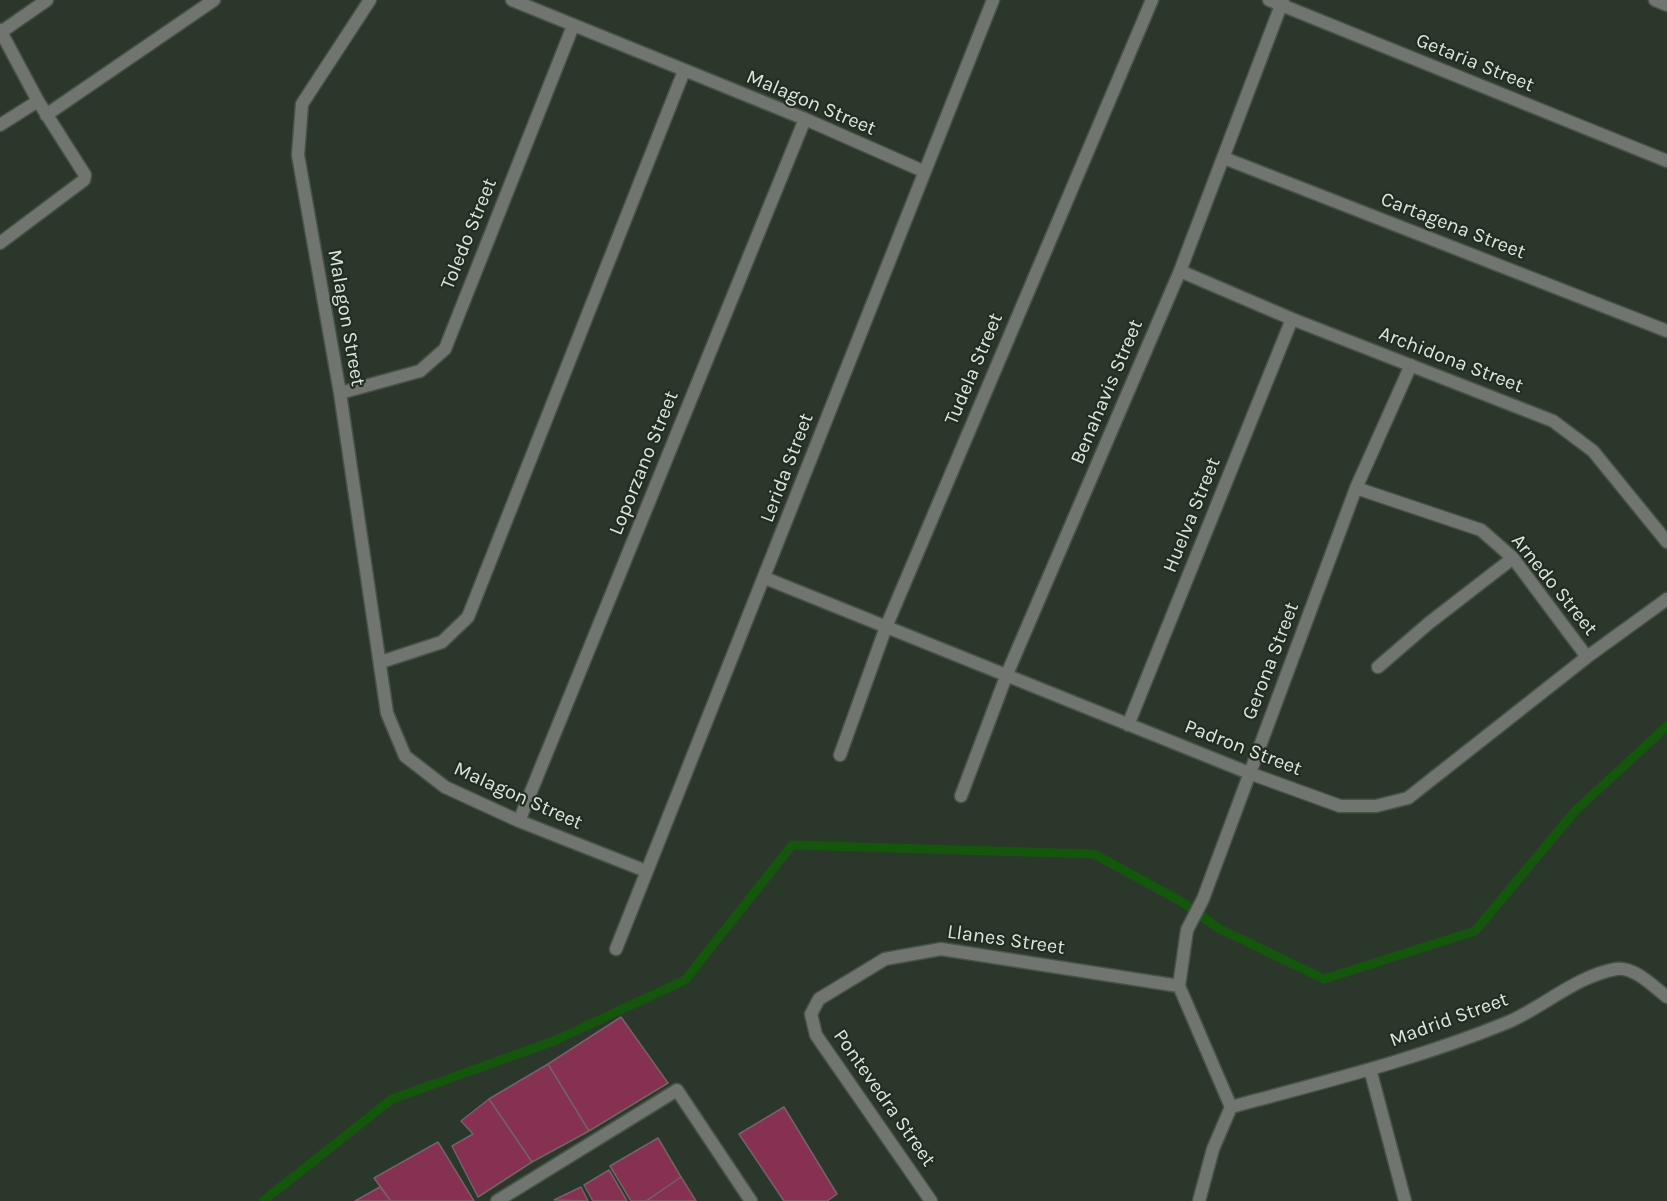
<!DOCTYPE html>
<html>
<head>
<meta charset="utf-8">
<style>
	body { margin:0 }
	canvas { display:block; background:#2b372a }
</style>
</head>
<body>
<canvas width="1667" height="1201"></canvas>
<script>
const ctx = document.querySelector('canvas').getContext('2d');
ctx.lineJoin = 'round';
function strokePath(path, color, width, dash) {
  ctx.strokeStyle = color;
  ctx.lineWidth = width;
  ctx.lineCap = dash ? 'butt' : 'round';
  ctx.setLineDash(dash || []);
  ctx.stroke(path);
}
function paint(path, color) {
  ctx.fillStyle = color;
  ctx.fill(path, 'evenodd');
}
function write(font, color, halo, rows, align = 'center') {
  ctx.font = font + ' Karla,sans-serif';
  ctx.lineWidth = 4.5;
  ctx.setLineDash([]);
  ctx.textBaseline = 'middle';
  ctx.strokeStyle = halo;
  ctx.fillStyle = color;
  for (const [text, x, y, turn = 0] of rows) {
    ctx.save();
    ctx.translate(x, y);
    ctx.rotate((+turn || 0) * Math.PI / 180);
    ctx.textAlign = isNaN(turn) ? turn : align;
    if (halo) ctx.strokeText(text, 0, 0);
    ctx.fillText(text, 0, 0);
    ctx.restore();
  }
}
strokePath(new Path2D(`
	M263,1201L392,1099L554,1041L685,980L792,845L1094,854L1182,902L1218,928L1324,979L1475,931L1575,811L1667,726`), '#14560c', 9);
const building = new Path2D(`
	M621,1017L668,1083L589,1131L548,1064Z
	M548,1064L589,1131L532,1162L489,1099Z
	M489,1099L532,1162L478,1197L452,1146L473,1134L461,1121Z
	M784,1107L837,1194L827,1201H784L739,1134Z
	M658,1138L681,1177L646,1201H631L610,1166Z
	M438,1142L474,1201H391L374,1178Z
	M609,1170L627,1201H593L584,1185Z
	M681,1177L696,1201H646Z
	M380,1187L391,1201H355Z
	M581,1187L588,1201L554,1200Z`);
paint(building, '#863052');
strokePath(building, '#766168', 1.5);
const street = new Path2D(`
	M370,0L302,104L298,155L340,393L387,713L405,756L445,787L519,821L646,871
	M512,0L805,119L923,171
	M1269,0L1667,161
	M1655,0L1667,5
	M0,30L38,101L85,175L84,180L0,243
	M1,32L47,0
	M46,115L214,0
	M0,125L38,101
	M1224,158L1667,331
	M1180,271L1292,319L1553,421L1593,451L1667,542
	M340,393L420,371L445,349L573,26
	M1356,488L1481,530L1513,558L1587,657
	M765,578L1249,773L1340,806H1376L1408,798L1587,657L1667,599
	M381,662L442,642L468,617L684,71
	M1378,667L1429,623L1513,558
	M1128,725L1292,319
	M840,755L886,627L1152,0
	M961,796L1007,674L1180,271L1283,0
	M519,821L805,119
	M616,949L993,0
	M1370,1069L1405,1201
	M1231,1107L1179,986L1187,930L1203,899L1356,488L1411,365
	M1231,1107C1323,1082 1418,1059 1506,1023C1542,1008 1576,976 1616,969C1634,966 1654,987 1667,997
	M497,1201L677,1090L751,1201
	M931,1201L816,1035L811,1014L819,999L885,959L941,949L1179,986
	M1199,1201L1213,1149L1231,1107`);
strokePath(street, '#485347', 15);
strokePath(street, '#70766f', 12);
write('20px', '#dee5dd', '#212d20', [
	["Getaria Street",1475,63,22],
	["Malagon Street",811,103,23],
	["Cartagena Street",1453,226,21],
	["Toledo Street",469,234,-68],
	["Malagon Street",346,318,80],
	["Archidona Street",1451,360,21],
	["Tudela Street",974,369,-67],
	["Benahavis Street",1107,392,-67],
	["Loporzano Street",644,463,-68],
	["Lerida Street",787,468,-69],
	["Huelva Street",1192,515,-68],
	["Arnedo Street",1554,585,51],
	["Gerona Street",1271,661,-69],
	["Padron Street",1243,748,21],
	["Malagon Street",518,796,24],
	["Llanes Street",1006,940,8],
	["Madrid Street",1449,1020,-20],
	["Pontevedra Street",884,1098,55]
]);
</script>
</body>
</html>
